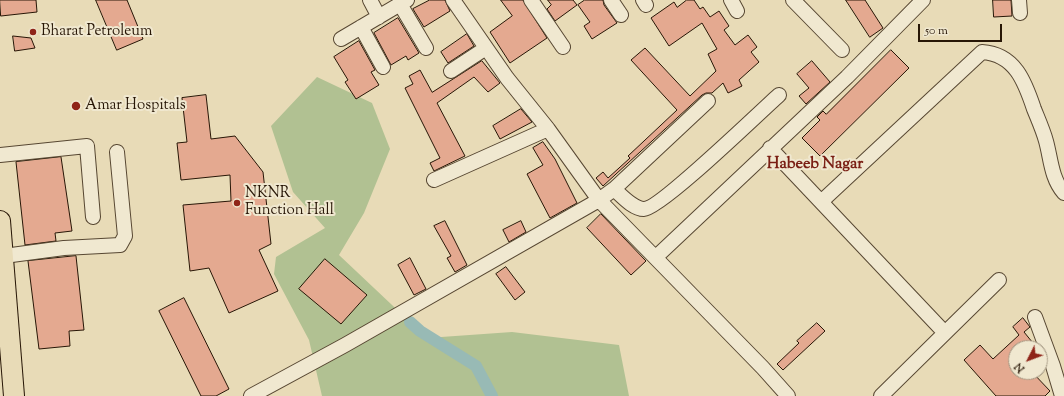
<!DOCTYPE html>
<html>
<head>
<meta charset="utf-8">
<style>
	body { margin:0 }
	#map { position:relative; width:1064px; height:396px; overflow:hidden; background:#e8dbb7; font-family:"Sorts Mill Goudy",serif }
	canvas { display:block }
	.north { position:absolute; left:1008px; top:340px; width:40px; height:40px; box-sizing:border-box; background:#f0e8d0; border:1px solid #a0947f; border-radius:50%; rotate:228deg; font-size:11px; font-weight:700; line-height:16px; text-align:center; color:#271606 }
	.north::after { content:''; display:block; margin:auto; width:14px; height:18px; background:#8f2418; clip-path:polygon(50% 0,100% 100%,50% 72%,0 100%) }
	.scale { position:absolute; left:918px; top:24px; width:84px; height:18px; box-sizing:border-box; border:2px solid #271606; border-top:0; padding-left:5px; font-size:12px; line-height:14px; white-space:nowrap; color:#271606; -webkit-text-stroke:3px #f0e8d0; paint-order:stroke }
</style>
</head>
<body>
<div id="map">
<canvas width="1064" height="396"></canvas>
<div class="north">N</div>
<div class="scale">50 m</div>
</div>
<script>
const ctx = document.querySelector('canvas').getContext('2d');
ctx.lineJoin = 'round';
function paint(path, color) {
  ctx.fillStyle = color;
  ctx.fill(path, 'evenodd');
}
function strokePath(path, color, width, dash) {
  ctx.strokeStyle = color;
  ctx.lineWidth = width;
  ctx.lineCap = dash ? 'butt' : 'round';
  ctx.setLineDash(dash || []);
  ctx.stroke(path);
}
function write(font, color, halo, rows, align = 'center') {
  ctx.font = font + ' "Sorts Mill Goudy",serif';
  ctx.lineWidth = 4;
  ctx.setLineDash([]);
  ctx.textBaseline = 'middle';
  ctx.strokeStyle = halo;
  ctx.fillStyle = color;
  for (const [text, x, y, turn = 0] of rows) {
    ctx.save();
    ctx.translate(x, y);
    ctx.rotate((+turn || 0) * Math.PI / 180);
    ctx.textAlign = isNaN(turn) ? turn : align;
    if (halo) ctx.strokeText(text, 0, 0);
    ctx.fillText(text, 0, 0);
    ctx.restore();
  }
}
paint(new Path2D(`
	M317,77L372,103L390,149L364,213L339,255L427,338L512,332L619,345L629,396H322L309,340L274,274L276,257L325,228L293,192L271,126Z`), '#b1c192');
strokePath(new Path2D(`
	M410,322L420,331L476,366L492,396`), '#98bab5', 12);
const building = new Path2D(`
	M0,0H36L37,12L1,16Z
	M96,0H127L143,39L117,50Z
	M430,0H445L450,11L424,27L413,9Z
	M501,0H523L547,38L510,63L490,32L512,16Z
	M548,0H573L577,5L555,21L547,9L551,5Z
	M585,0H603L604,5L617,23L592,39L584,26L590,22L578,5Z
	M687,0H694L700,9L703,7L710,17L719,11L729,26L724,30L735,45L748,35L757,47L751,52L759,62L739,80L742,86L728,93L723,83L712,93H706L702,95L603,186L596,178L603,172L608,178L630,158L628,156L677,110L631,60L645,48L690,96L716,71L708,54L717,49L702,23L669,46L651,18L674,2L677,7Z
	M846,0H865L883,28L870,37Z
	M993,0H1011L1012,16L994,17Z
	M398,18L419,53L408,60L406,56L391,65L374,33Z
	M467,34L474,46L448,63L441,52Z
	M13,36L31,38L35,48L15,51Z
	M359,41L375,70L371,72L379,85L356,99L345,82L348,80L334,57Z
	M891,50L909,68L820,156L802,138L820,120L817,117L823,111L826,114Z
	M482,61L500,83L488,92L474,77L437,103L465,156L434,171L430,163L440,158L405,88L413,84L409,76L420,70L432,92Z
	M812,61L830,82L806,104L799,96L809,88L797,74Z
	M206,95L211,139L235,136L263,172L271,244L259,250L278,291L229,313L209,268L190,271L183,205L231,201L230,175L181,180L177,143L187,142L182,98Z
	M521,109L532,122L500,139L493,126Z
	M543,142L555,159L577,203L550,218L527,174L543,165L533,148Z
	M61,157L72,231L55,233L56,241L25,245L16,162Z
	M601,214L646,261L631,275L587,228Z
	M445,221L467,265L455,272L447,258L451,256L434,226Z
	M521,221L526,232L509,242L503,230Z
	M76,256L84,330L69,331L70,346L39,349L28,261Z
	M410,258L426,289L414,295L398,265Z
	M325,259L367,295L341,324L299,289Z
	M506,267L525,292L515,300L496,274Z
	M184,298L229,389L216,396H201L159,311Z
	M1023,318L1030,327L1024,332L1037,348H1016V372H1032L1050,391L1045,396H996L964,360L980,345L993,359L1019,335L1013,327Z
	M817,323L825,331L783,370L777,364L799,343L797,341Z`);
paint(building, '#e4a990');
strokePath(building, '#271606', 1);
const minor = new Path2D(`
	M370,0L379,17
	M453,0L507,78L548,129L599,200L763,368L788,396
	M531,0L563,47
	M611,0L621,15
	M643,0L646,5
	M731,0L737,11
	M793,0L842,50
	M1019,0L1020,13
	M400,4L426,48
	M361,27L383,67
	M341,39L407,0
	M451,71L486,48
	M770,148L945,333L881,396
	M0,155L87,146L93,217
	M434,180L548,129
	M614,189C622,196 633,209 644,209C660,209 761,111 779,95
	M822,201L982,52C1015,54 1025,82 1034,109C1038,119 1043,130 1046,141C1051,159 1051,178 1064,193
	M4,256L64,248L120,245L125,236L117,152
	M656,257L847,77L923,0
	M1035,317L1053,366L1062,396
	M945,333L999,280
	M251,396L345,345L599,200L614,189L708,101`);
const highway = new Path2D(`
	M0,221L14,396`);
strokePath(minor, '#574732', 16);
strokePath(highway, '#271606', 22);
strokePath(minor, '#f0e8d0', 14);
strokePath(highway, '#e8dbb7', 20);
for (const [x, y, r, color] of [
	[33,32,4,"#8f2418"],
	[76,106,5,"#8f2418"],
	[237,203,4,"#8f2418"]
]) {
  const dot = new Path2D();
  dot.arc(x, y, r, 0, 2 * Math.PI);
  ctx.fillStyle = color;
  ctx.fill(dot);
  strokePath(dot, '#f0e8d0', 1.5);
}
write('15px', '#271606', '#f0e8d0', [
	["Bharat Petroleum",41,32],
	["Amar Hospitals",85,106],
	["NKNR",245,194],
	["Function Hall",245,211]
], 'left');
write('bold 16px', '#7a1f14', '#f0e8d0', [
	["Habeeb Nagar",815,165]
]);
</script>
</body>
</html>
